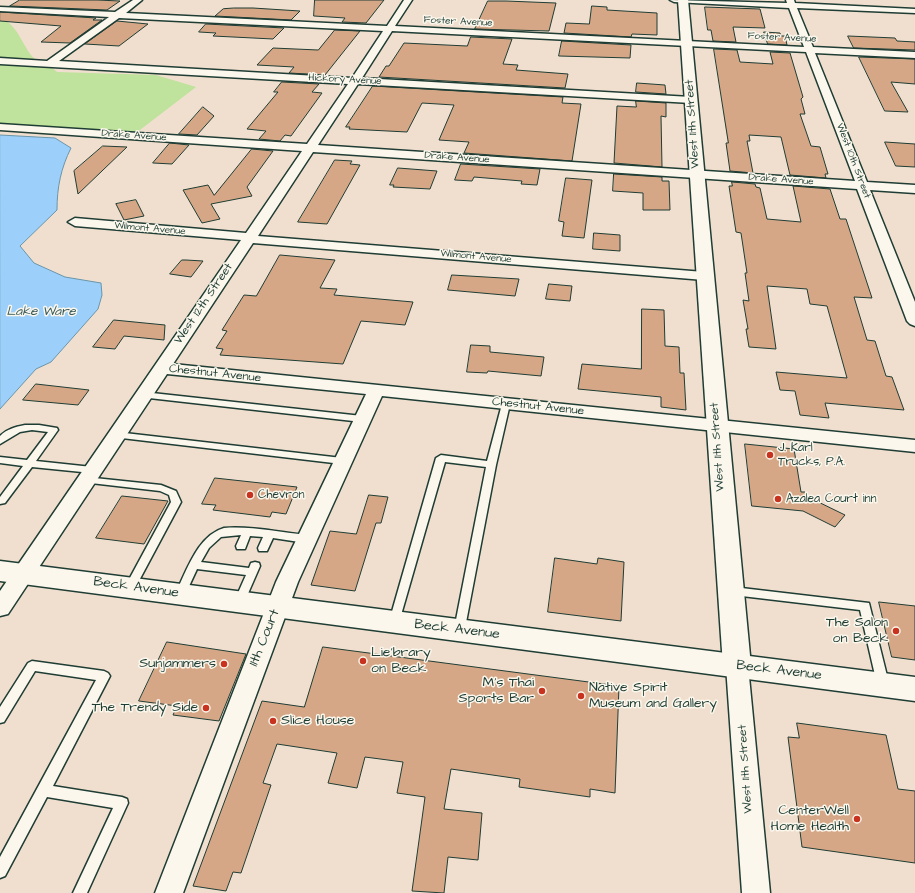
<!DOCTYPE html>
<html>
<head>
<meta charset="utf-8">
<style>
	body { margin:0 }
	canvas { display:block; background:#f0dfce }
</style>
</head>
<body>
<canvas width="915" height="893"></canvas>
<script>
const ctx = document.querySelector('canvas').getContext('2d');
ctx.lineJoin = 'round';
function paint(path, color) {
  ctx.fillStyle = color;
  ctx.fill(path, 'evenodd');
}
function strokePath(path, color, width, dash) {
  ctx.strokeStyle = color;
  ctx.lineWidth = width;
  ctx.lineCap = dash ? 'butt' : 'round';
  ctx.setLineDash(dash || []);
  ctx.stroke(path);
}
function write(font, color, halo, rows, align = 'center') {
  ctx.font = font + ' "Architects Daughter",sans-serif';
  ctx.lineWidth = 3;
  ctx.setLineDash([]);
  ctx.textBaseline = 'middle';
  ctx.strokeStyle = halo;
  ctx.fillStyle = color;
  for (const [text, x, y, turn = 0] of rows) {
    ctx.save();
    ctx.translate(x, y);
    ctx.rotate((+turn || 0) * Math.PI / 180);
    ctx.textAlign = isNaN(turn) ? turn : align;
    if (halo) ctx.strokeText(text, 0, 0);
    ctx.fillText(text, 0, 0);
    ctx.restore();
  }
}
paint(new Path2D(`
	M0,18C20,25 22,49 37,61L0,58Z
	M0,62L49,65L57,72L156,75L196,87L136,133L0,124Z`), '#bfe29c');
const water = new Path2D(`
	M0,135L55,138L71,148C61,168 57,187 57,210L20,246L34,263L65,277L101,283L102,295L98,309L51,362L36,369L0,409Z`);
paint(water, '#9ccff9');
strokePath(water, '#6a95aa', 1);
const building = new Path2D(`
	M20,0H97L120,1L107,10L10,6Z
	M315,0H384L366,23L342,22L345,18L314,16Z
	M488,1H506L556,3L549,31L475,29Z
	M592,6L607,7V10L657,13V35L632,34L631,37L564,33L566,23L589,24Z
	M705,7L760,9L765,28L733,27L736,42L713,41L711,30H708Z
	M234,8H253L300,11L291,20L215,16L223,9Z
	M0,12L96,18L93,20H102L70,43L41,42L61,26L0,21Z
	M117,21L148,24L119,46L85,44Z
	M206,24L284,28L273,39L213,36L216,33L199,32Z
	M335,30L360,31L325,75L289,73L294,67L257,65L273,48L318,50Z
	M764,32L780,33L781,36H785L787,45L768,44Z
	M848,36L895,38L897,41L915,42V50L854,48Z
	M471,37L512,39L503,64L518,65L516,70L568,74L565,88L379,77L386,66H389L404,43L467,46Z
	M562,41L631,45L630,58L559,56Z
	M714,49L737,50L740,62L773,64L770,52L790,53L803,97L801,99L805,114H800L811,146L820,147L828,174H825L826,178L790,175L781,137L749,135L750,141H747L753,173L730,171L726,143H728Z
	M859,57L915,59V84L891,82L908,112L885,111Z
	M282,82L319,84L312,92L322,93L291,136L285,135L280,141L259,139L266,131L247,129L278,92H274Z
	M637,83L665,85L666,94L636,92Z
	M373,86L563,97L562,103L581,104L572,161L464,153L469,142L439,140L454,105L422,103L407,132L349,129L350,127H346Z
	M636,101L666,103V117L661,116L662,167L614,163L617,106L636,107Z
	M203,107L214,116L197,135L179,134Z
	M885,142L915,144V167L896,166Z
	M170,143L189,145L172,164L153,163Z
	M103,146L127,147L78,194L74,171Z
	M252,149L273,151L247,187L252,196L211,204L220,219L202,223L183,190L208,185L214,195Z
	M335,160L352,161L350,164L360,165L327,224L298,222Z
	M461,164L540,169L537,185L521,184L522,181L474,177L472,181L455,180Z
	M398,168L437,171L430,189L393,187L394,185H390Z
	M614,174L662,177V181H669L670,210H643V193L613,191Z
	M566,178L592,180L584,238L562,236L564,222L559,221Z
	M732,182L755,184L756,187L760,188L767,219L801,222L793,186L830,189L840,219H846L872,298L854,297L867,340L875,341L886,376L892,377L904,410L825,403L829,418L800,415L795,391L780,390L776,372L847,378L827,306L810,304L807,289L767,286L776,349L749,347L746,329H748L743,300L749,301L745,273H747L741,233L736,232L729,186H732Z
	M136,200L144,216L124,220L116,204Z
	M594,233L620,235V251L593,249Z
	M280,255L335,260L320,288L337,289L334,295L413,302L405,325L361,321L343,364L220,355L223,349L216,348L227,331L222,330L244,295L256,296Z
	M182,260H186L203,261L191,277L170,274Z
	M452,275L519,279L515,296L448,290Z
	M549,284L572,286L570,301L546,299Z
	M642,309L664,310L665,346L679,347L680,373H684L686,410L661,407V397L578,389L582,364L641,369Z
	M114,320L165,325L164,340L124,336L115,349L93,347Z
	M471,345L490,346V352L544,357L541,376L488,371L487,373L467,372Z
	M36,384L89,390L78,405L23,400Z
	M745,444L794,449L801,492H805L806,496L845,515L835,527L803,511L752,506Z
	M215,478L297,487L286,514L272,512L270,517L213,510L216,505L202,504Z
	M369,495L388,497L381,523H376L355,591L311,585L330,531L356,534Z
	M122,496L168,501L144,544L96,538Z
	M555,558L597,564L598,558L624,562L621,621L548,612Z
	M879,602L915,606V660L892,657Z
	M167,642L246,654L219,721L173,715L177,706L139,701Z
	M323,647L619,686L615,793L590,789V797L519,787L520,779L451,769L444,809L482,813L478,860L448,857L444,893L412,891L425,797L397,793L403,762L365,757L357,788L328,783L337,753L277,744L263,783L271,785L241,873L233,872L226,891L193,886L262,701L304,707Z
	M797,723L886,735L898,789L915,791V863L802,847L788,737L799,738Z`);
paint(building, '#d5a787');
strokePath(building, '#1f3d34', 1);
const service = new Path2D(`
	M143,392L362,416L366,419L362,422L140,397L139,395Z
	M506,401L510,404L496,465L464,633L460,634L456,633L454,630L486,467L445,462L399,622L398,625L394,626L390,625L389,622L436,458L441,455L487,461L502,404Z
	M25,425H39L57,428L58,430L36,461L92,467L95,468L97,470L95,472L92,473L32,467L5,503L0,504V497L23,466L0,463V457L27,460L48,432L32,430L20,432L0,444V436C7,429 15,427 25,425Z
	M116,432L342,458L347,461L342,464L113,437L112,435L113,433Z
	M85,477L161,485L176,491L181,502L134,590L130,591L126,590L125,587L171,502L169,495L160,491L82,482L80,480L82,478Z
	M224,528C251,526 279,532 306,535L310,536L311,539L310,542L306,543L273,538L267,551H259L258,548L263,537L250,536L245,549H237L236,546L241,535L221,537L209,548L201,562L249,568L251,563L255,562L259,563L260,566L243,605L239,606L235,605L234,602L246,575L197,569L184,597L180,598L176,597L175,594C187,571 197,536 224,528Z
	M733,587L869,603L889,684L887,687L883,689L879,687L877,684L860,610L733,595L729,594L728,591L729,588Z
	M32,661L104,671L108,673L110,676L53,786L122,797L127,799L128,803L87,893H73L113,808L47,797L5,876L0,878V857L96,680L35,671L4,722L0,723V707L28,663Z`);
const minor = new Path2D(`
	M133,0H142L126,13L387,26L404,0H412L395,26L804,47L789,8L674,2L670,0L787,3L786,0H794L795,3L915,9V13L797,8L813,47L915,52V58L815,53L867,182L915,185V193L870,190L915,302V326L910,324L907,321L857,189L313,152L258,236L704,272L709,273L711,276L709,279L704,280L253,243L173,364L915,440V452L382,396L298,582L183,893H155L276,582L366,394L167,374L8,614L0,616V591L241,240L75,226L68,222L75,218L246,233L302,151L0,130V124L307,144L348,84L0,64V58L47,61L109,17L0,11V7L115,12ZM119,18L383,31L352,78L59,61ZM392,31L806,52L855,181L318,145L358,84L691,103L696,100L691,97L362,78Z
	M737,656L745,659L748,666L770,893H742L726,666L729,659Z`);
const secondary = new Path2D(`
	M678,0H688L751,666L747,674L737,678L727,674L723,666Z`);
const primary = new Path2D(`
	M0,561L915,677V701L0,581Z`);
strokePath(service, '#1f3d34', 3);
strokePath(minor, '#1f3d34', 3);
strokePath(secondary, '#1f3d34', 3);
strokePath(primary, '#1f3d34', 3);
paint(service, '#fbf7ec');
paint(minor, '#fbf7ec');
paint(secondary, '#fbf7ec');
paint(primary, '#fbf7ec');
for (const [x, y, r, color] of [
	[770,455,4,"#c8321e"],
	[250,495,4,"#c8321e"],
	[778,499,4,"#c8321e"],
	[896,631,4,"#c8321e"],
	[363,661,4,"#c8321e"],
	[224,664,4,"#c8321e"],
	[542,691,4,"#c8321e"],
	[581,696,4,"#c8321e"],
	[206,708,4,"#c8321e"],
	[273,721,4,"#c8321e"],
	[857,819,4,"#c8321e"]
]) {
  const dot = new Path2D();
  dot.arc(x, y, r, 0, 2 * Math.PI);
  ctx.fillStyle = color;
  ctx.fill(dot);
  strokePath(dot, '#fbf7ec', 1.5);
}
write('10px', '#1f3d34', '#fbf7ec', [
	["Foster Avenue",458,22,3],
	["Foster Avenue",782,38,3],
	["Hickory Avenue",345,80,3],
	["Drake Avenue",134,136,4],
	["Drake Avenue",457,158,4],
	["West 10th Street",853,161,69],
	["Drake Avenue",781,180,4],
	["Wilmont Avenue",150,229,5],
	["Wilmont Avenue",476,257,5]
]);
write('12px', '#1f3d34', '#fbf7ec', [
	["West 11th Street",693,124,-94],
	["West 12th Street",204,304,-56],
	["Chestnut Avenue",215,374,6],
	["Chestnut Avenue",538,407,6],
	["West 11th Street",718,447,-94],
	["West 11th Street",746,769,-94]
]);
write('12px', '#1f3d34', '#fbf7ec', [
	["J. Karl",778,448],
	["Trucks, P.A.",778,462],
	["Chevron",258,495],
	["Azalea Court inn",786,499]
], 'left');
write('italic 13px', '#385a5b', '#fbf7ec', [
	["Lake Ware",41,312]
]);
write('14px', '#1f3d34', '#fbf7ec', [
	["Beck Avenue",136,588,8],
	["Beck Avenue",457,630,7],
	["11th Court",265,638,-68],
	["Beck Avenue",779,671,7]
]);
write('14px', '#1f3d34', '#fbf7ec', [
	["The Salon",888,623],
	["on Beck",888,639],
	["Lie'brary",371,653,"left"],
	["on Beck",371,669,"left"],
	["Sunjammers",216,664],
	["M's Thai",534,683],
	["Sports Bar",534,699],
	["Native Spirit",589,688,"left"],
	["Museum and Gallery",589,704,"left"],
	["The Trendy Side",198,708],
	["Slice House",281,721,"left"],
	["CenterWell",849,811],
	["Home Health",849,827]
], 'right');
</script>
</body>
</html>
